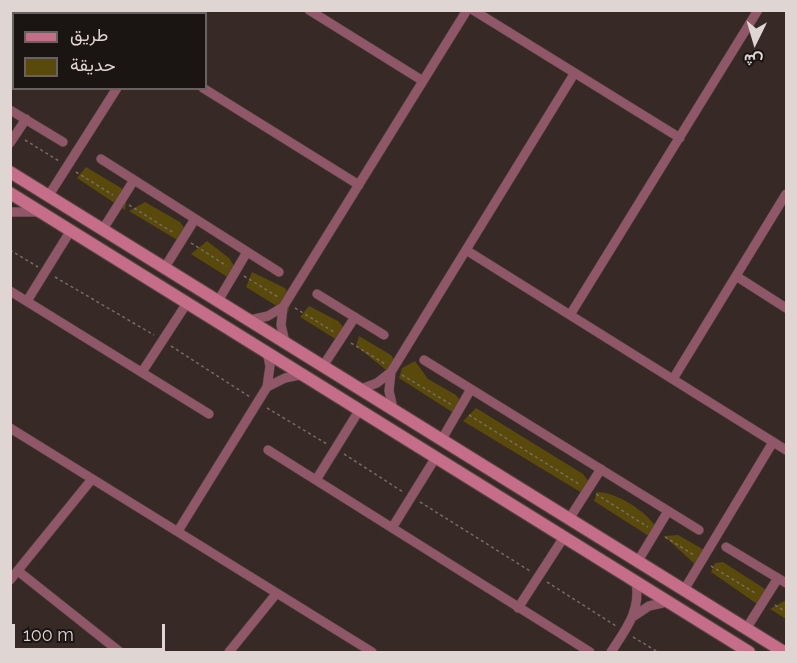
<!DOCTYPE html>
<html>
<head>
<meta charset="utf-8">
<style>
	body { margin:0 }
	#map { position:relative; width:797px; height:663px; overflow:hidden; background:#372926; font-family:Raleway,Vazirmatn,sans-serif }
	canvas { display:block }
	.frame { position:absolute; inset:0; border:12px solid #dfd5d3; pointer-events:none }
	.legend { position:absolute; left:12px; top:12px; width:195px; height:78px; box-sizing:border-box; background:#1a1412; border:2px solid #69615f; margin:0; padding:8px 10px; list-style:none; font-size:18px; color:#dfd5d3 }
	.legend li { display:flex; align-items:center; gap:12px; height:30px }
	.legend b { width:30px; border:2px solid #69615f }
	.north { position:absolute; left:725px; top:12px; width:60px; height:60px; -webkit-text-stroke:4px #1a1412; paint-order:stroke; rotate:185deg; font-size:16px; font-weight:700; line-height:24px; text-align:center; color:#dfd5d3 }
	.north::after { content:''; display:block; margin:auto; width:21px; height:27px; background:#dfd5d3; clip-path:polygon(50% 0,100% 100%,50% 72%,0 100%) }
	.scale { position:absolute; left:12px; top:624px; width:153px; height:27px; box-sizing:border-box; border:3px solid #dfd5d3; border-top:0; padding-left:8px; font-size:18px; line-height:21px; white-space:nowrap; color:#dfd5d3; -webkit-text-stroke:4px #1a1412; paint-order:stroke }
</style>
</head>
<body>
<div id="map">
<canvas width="797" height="663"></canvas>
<div class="frame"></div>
<ul class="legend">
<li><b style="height:8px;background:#c66d89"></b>طريق</li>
<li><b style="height:16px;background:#594a0c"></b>حديقة</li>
</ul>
<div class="north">ش</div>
<div class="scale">100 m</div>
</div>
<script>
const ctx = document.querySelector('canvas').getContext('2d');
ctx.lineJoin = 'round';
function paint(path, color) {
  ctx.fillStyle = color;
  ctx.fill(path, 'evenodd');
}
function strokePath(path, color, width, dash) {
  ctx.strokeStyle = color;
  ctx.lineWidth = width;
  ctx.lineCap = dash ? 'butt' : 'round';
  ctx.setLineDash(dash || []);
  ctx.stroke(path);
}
paint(new Path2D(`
	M86,167L121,188L127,196L125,210L77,178Z
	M145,202L180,222L186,231L184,244L129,211Z
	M207,241L229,258L234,266L232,280L191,254Z
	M252,272L285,288L291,298L288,313L246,287Z
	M309,306L338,321L345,329L342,343L300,317Z
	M359,336L391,355L397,364L395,377L356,346Z
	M415,361L428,379L456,395L462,404L460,417L399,378L402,368Z
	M476,408L583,474L589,482L587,496L463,421Z
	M597,492C616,492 646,511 656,527L655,540L594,501Z
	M678,535L706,551L699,568L664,536Z
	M723,562L765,589L770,599L760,606L711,572L715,563Z
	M786,600V619L770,609Z`), '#594a0c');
const street = new Path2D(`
	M78,10L82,14
	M309,10L423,81
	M473,10L680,138
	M203,88L359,185
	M10,110L63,142
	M10,143L26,119
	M101,159L279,272
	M49,195L117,88
	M10,212H38
	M103,229L134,180
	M466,250L786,450
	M165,267L195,219
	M736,276L786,308
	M10,291L209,414
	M317,294L384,335
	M27,301L71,230
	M218,301L247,252
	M570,315L758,10
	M250,320L268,316L283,307
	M285,342L281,325L283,307L467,10
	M424,360L699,530
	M323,366L355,317
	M142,372L187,303
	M391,372L389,391L393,408
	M673,379L786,194
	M267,387L285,378L304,374
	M361,389L377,383L391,372L574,74
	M10,428L372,652
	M442,439L471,389
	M268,450L590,652
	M316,480L360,409
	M569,519L601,469
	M392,528L436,457
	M178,531L267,387L270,366L267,352
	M726,547L786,583
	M638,561L668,511
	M18,571L120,652
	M10,580L92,479
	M684,590L773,442
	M518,608L564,537
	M634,616L649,606L667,602
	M746,629L778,578
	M229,652L276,594
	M611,652C626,629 641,611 636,582`);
const secondary = new Path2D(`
	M10,172L784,652
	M10,193L749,652`);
strokePath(street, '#524542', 10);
strokePath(secondary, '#524542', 14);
strokePath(new Path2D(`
	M25,140L59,161
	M76,172L113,195
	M129,205L174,233
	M191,243L227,266
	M10,250L38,267
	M244,276L278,297
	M55,277L154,335
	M295,308L334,332
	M351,343L385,364
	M171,346L250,397
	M402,375L452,405
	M267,408L327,444
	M469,415L579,484
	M344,454L403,492
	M596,494L648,527
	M420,502L530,571
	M665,537L694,555
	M711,566L755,593
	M547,582L616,626
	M775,605L786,612
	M633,637L658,652`), '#776b68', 1.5, [3, 3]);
strokePath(street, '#905768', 9);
strokePath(secondary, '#c66d89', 12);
</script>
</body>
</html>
